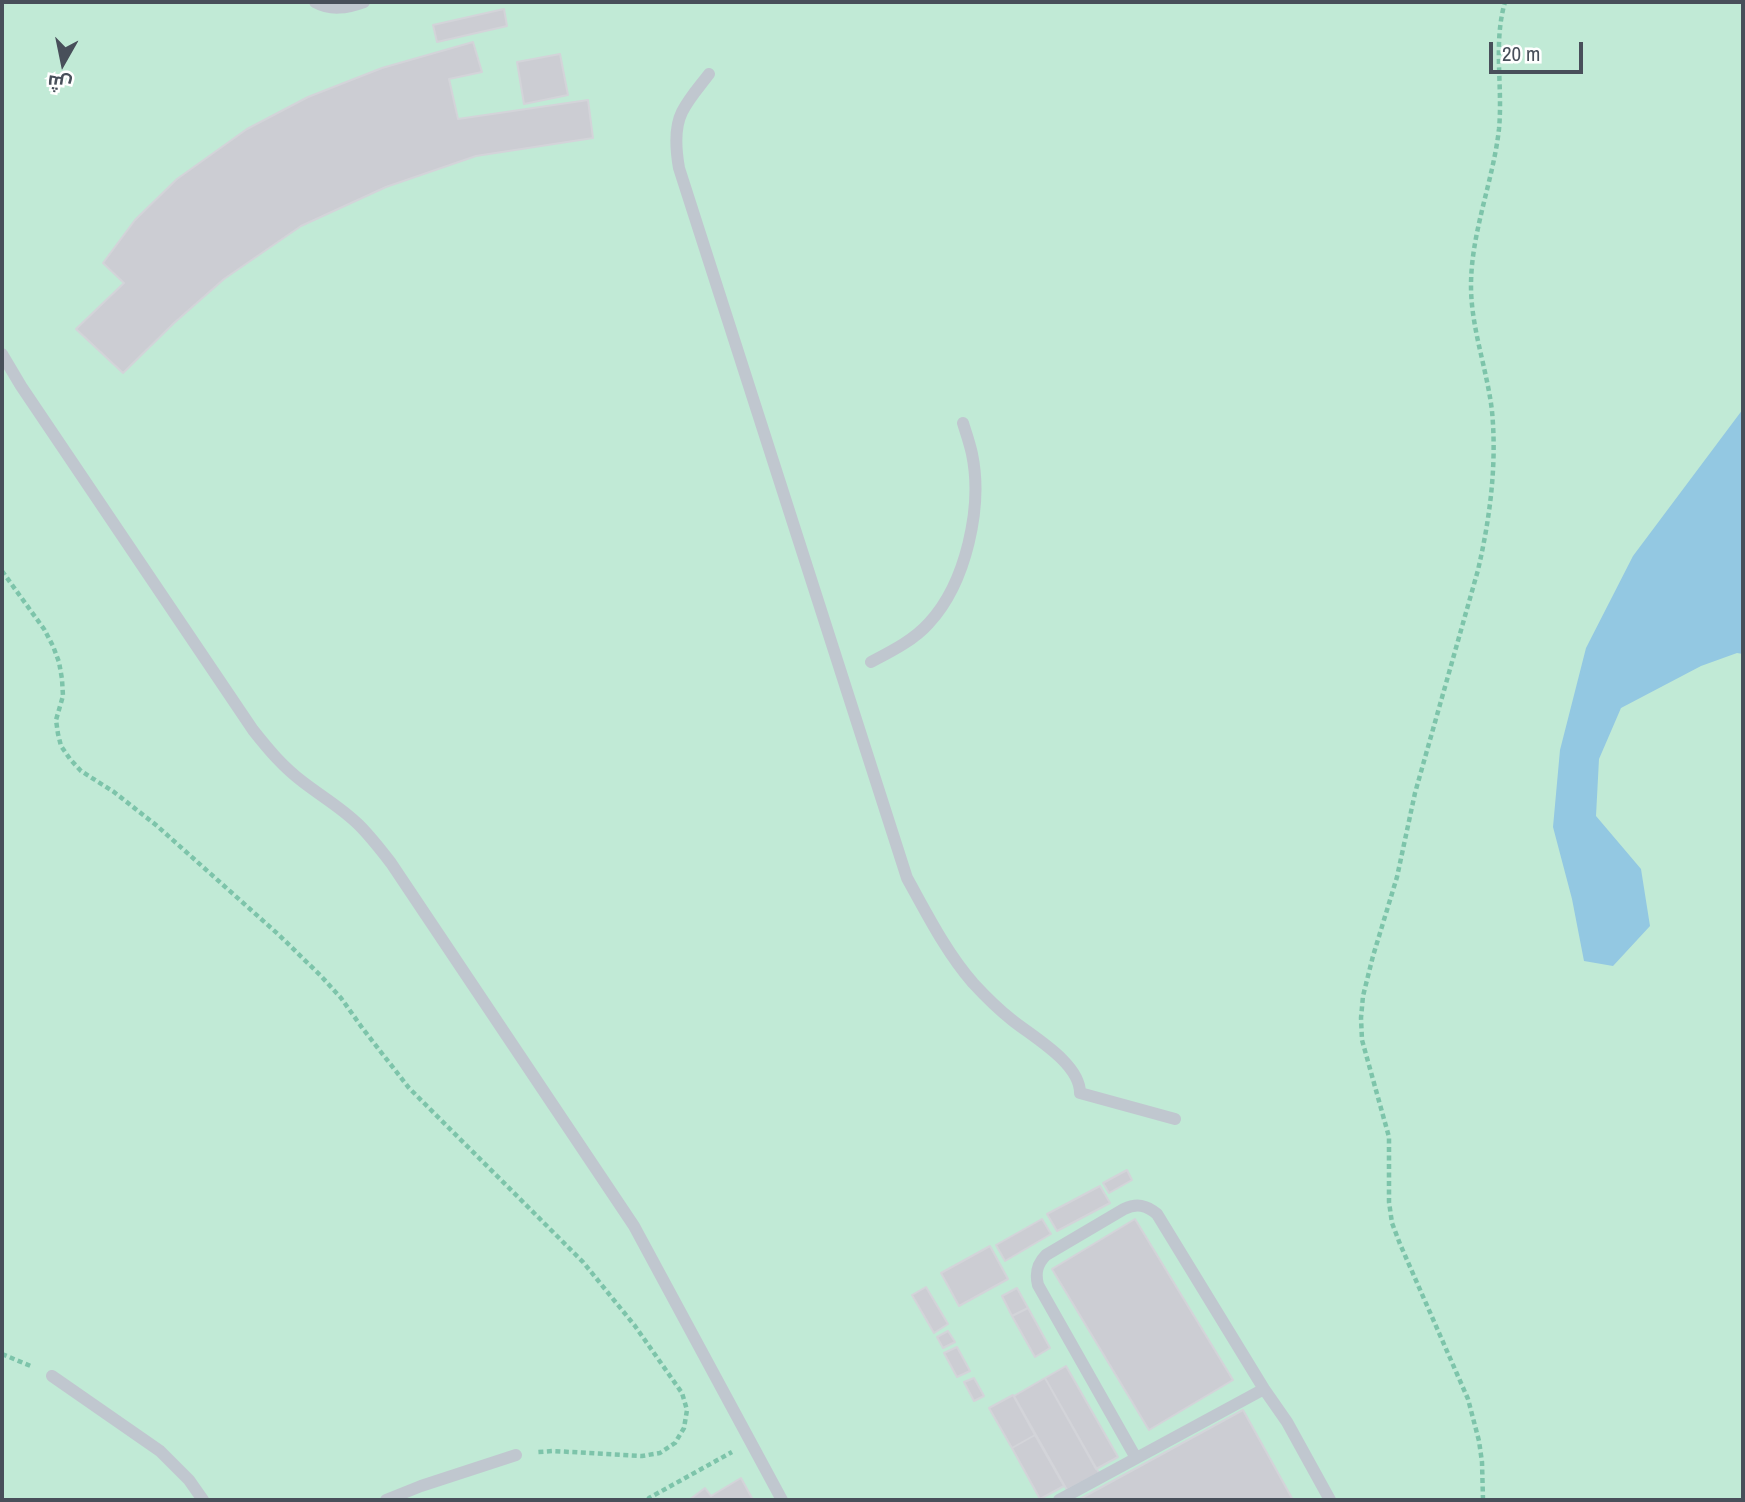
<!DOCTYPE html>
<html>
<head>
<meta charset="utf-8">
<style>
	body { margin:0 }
	#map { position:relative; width:1745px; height:1502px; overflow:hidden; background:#f1efef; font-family:"Archivo Narrow",Cairo,sans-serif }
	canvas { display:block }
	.frame { position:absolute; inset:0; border:4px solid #484f5a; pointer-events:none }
	.north { position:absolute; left:28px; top:28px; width:70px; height:70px; -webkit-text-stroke:5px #fff; paint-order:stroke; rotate:189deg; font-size:19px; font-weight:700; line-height:28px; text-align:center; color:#484f5a }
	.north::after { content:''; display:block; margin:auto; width:24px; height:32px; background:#484f5a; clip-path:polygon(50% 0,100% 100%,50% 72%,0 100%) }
	.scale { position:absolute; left:1489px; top:42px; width:94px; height:32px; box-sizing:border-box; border:4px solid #484f5a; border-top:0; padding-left:9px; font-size:21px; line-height:24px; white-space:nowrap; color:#484f5a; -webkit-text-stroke:5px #fff; paint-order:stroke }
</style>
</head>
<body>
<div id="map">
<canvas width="1745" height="1502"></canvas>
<div class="frame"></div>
<div class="north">ش</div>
<div class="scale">20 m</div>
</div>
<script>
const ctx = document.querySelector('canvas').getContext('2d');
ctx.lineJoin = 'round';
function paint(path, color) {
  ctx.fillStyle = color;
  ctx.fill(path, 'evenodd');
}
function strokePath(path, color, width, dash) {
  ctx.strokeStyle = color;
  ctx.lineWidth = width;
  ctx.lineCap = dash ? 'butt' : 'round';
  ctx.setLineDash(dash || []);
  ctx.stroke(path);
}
paint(new Path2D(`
	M2,2H1743V1500H2Z`), '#c1ead6');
paint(new Path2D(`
	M1743,409V654L1737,653L1701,666L1621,708L1599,759L1596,816L1641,869L1650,926L1613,966L1584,961L1572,899L1553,827L1560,750L1586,648L1633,556Z`), '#93c8e2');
const building = new Path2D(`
	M504,9L507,26L437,42L433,25Z
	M473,42L482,72L449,79L458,119L588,100L593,138L476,156L386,187L301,226L224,279L174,323L123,373L76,329L124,283L103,263L135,220L177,179L247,129L308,97L382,68Z
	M560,54L568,95L524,104L517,62Z
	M1127,1170L1132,1180L1109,1193L1103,1183Z
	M1100,1186L1110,1203L1057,1231L1047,1214Z
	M1042,1219L1051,1234L1005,1261L996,1245Z
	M1135,1219L1233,1380L1149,1430L1052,1269Z
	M990,1246L1008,1279L959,1306L941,1273Z
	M926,1287L948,1324L934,1333L912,1295Z
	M1017,1288L1028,1308L1012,1316L1002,1296Z
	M1028,1308L1050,1348L1035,1357L1012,1316Z
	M948,1331L955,1342L943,1348L937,1337Z
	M957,1347L970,1371L957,1377L944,1353Z
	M1066,1366L1118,1457L1096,1469L1045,1378Z
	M974,1378L984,1396L974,1401L964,1382Z
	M1045,1378L1099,1473L1067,1490L1014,1396Z
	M1013,1395L1035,1435L1012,1448L989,1408Z
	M1243,1410L1293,1500H1078Z
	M1035,1435L1064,1486L1040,1499L1012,1448Z
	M741,1478L753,1500H689L705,1488L711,1496Z`);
paint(building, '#cccdd3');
strokePath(building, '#d3d4d9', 2);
strokePath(new Path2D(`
	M2,571L44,629L53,646L59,662L62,679L63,696L56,720L58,734L61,746L70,759L81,771L114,792L156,825L279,935L321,976L341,998L363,1029L409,1088L583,1262L635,1326L682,1393L687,1410L684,1428L675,1443L660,1453L642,1456L553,1451L538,1452
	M2,1354L33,1367
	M648,1500L649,1498L732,1452
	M1483,1500L1482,1462L1479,1441L1468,1399L1400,1244L1392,1223L1389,1202V1137L1362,1040L1361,1018L1363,996L1373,956L1397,877L1415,793L1478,570C1490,518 1497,465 1492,411C1487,369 1471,328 1471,286C1471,232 1493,182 1499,129C1503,86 1493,43 1505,2`), '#7dc4aa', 4.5, [5, 3.5]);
strokePath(new Path2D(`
	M315,2C331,11 347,8 364,2
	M709,74C700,86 689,98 682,112C674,128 676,151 679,168L907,878C927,914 946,952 973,983C985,996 998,1009 1012,1020C1033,1037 1080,1063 1080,1093L1175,1119
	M2,354L21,386L253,730C268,749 283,767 303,782C321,796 342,808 359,825C371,837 381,850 391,863L634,1226L782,1500
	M871,662C892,651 914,640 929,623C966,583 983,507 972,454C970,444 966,433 963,423
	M52,1376L160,1451L189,1480L203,1500
	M1136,1458L1038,1285C1035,1273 1037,1264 1046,1255L1124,1209C1137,1203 1146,1205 1157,1214L1264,1389L1287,1422L1330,1500
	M386,1500L421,1486L516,1455
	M1059,1500L1264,1389`), '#c0c7cf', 12);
</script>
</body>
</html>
